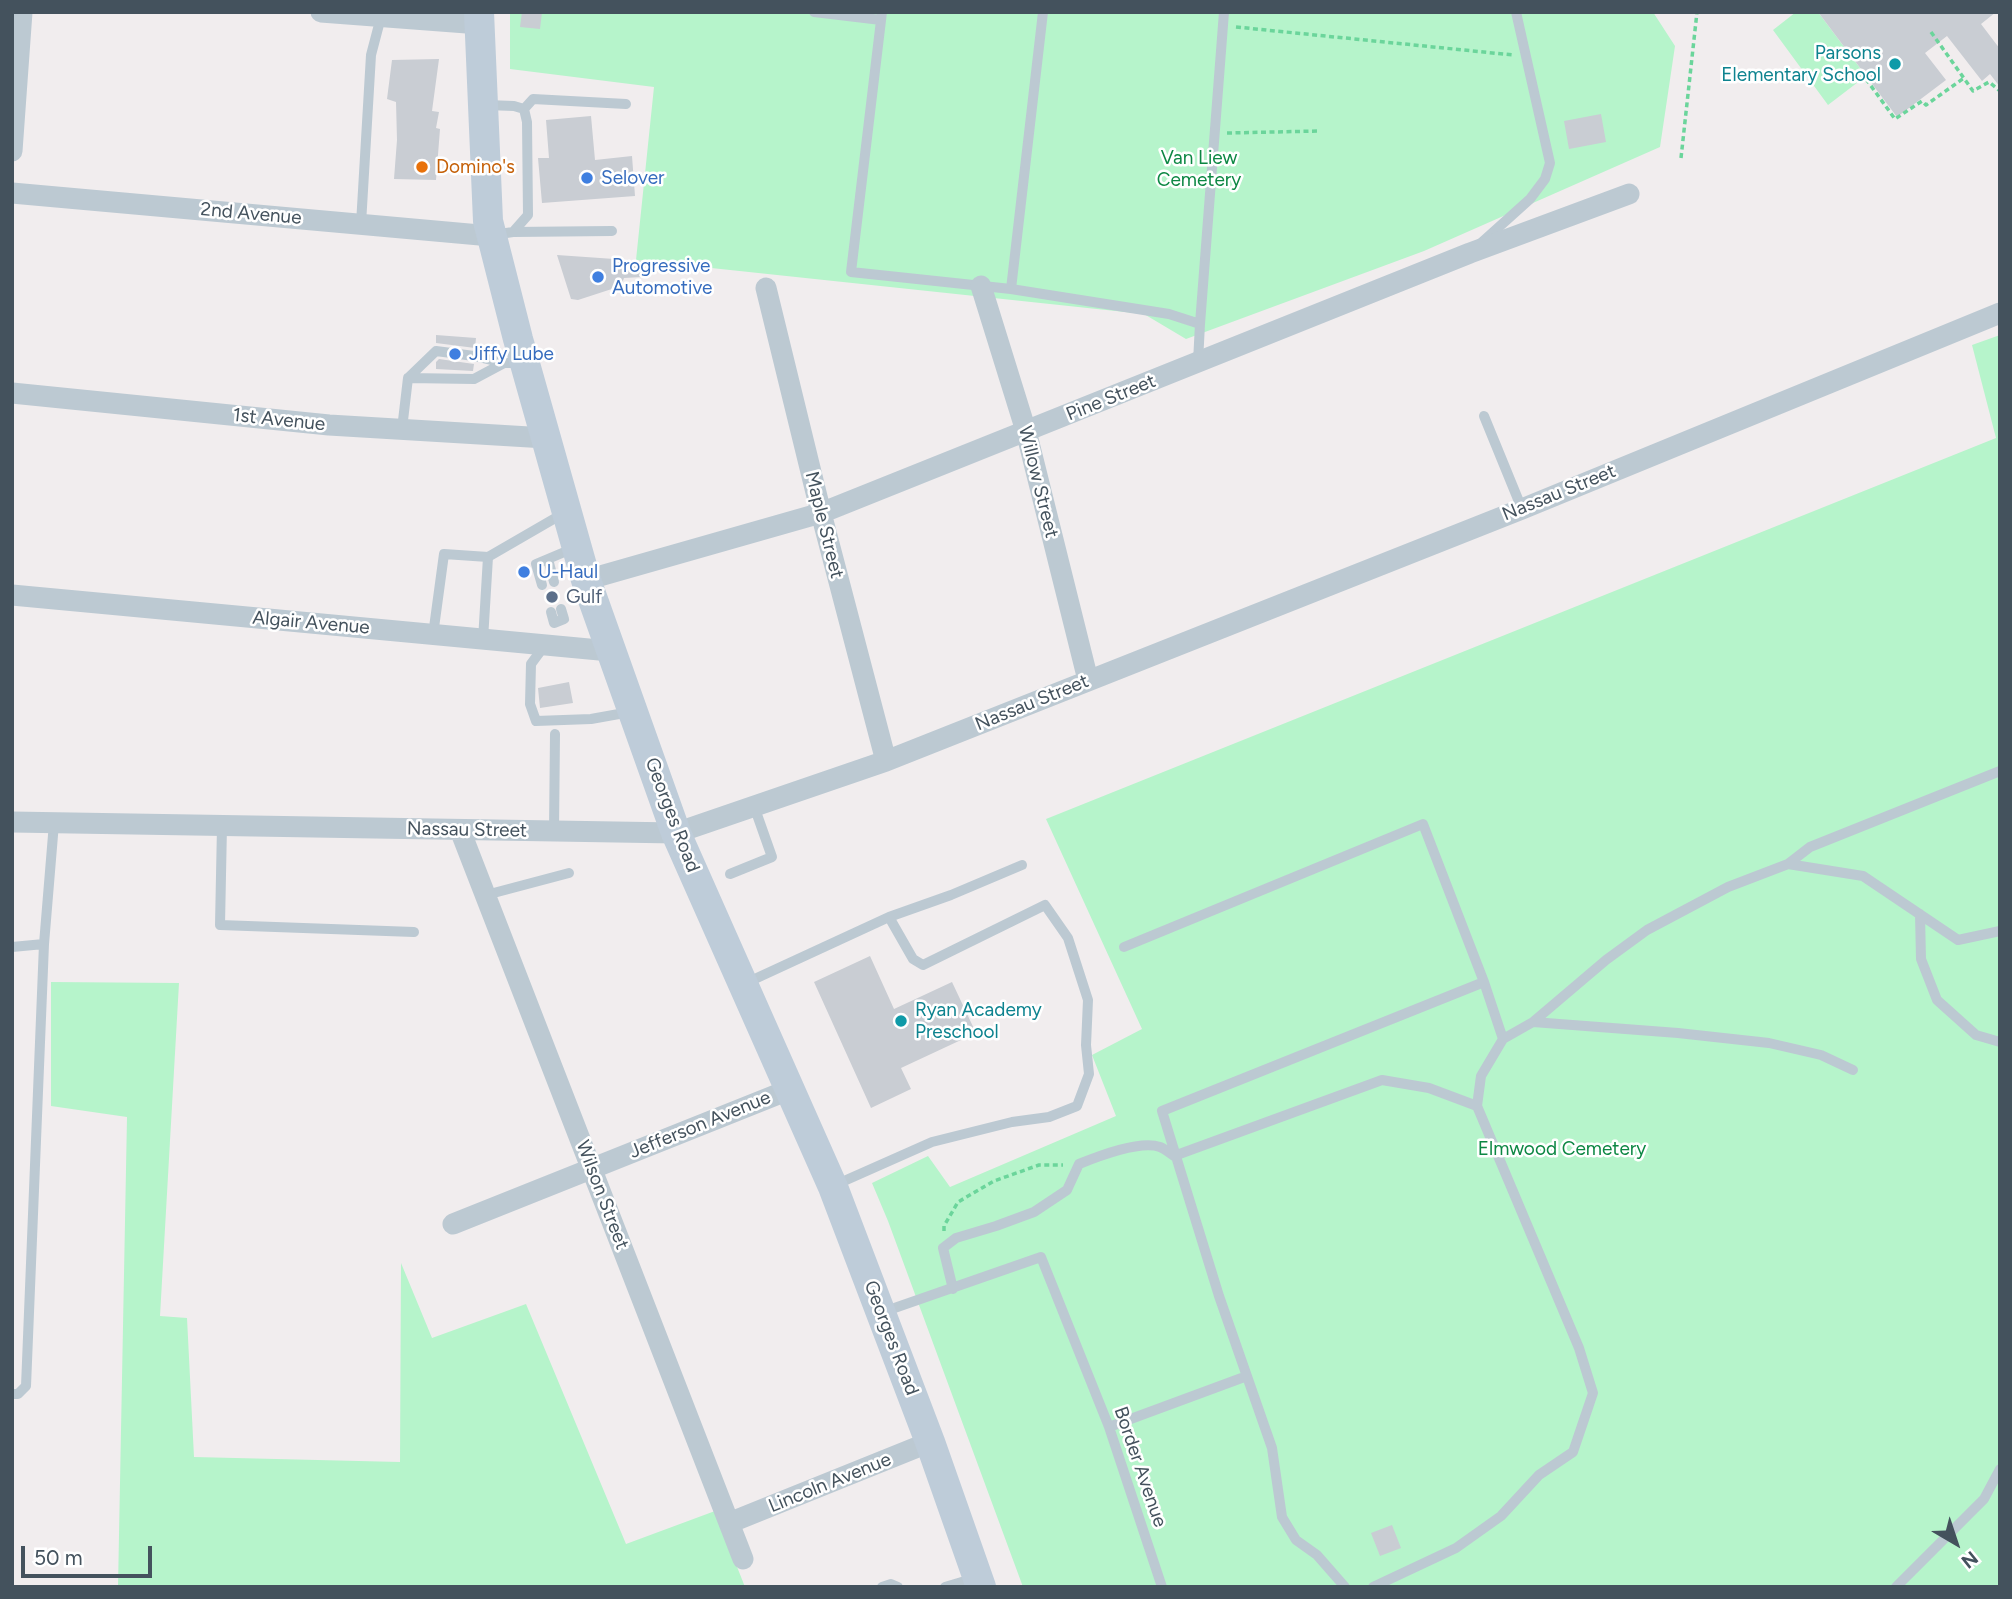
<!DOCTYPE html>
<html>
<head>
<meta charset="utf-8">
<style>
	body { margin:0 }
	#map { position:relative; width:2012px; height:1599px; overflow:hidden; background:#f1edee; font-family:Figtree,sans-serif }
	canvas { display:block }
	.frame { position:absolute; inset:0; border:14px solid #44525d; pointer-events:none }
	.north { position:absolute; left:1921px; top:1508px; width:70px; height:70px; -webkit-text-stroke:5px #fff; paint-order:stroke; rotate:141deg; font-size:19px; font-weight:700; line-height:28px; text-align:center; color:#44525d }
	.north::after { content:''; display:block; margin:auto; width:24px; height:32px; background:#44525d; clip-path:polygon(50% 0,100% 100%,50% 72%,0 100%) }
	.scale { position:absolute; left:21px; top:1546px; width:131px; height:32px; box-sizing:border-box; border:4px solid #44525d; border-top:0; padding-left:9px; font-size:21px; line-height:24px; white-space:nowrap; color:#44525d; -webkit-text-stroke:5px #fff; paint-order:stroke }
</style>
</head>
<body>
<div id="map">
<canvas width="2012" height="1599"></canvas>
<div class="frame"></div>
<div class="north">N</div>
<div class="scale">50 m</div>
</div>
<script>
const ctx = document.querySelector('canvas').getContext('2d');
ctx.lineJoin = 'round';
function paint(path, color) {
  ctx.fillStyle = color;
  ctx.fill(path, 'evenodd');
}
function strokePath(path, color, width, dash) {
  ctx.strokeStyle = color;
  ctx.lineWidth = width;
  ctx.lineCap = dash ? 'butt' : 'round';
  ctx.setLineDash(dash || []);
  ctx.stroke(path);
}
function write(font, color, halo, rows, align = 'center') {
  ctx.font = font + ' Figtree,sans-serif';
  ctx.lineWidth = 5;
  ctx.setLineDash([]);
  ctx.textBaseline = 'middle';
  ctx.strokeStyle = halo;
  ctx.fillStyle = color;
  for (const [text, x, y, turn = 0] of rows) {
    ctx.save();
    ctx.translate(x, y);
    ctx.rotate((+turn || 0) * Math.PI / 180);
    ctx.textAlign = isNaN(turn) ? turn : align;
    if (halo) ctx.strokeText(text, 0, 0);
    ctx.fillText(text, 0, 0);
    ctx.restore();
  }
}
paint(new Path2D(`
	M510,12H1653L1675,46L1660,147L1424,251L1186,339L1144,314L636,260L654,87L510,69Z
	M1796,12H1818L1866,76L1828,105L1773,30Z
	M2000,335V1587H1023L888,1221L872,1183L928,1156L950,1187L1116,1116L1092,1055L1142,1029L1046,819L1996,438L1972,345Z
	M51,982L179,983L160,1316L187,1318L194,1457L400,1462L401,1263L432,1338L526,1304L626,1544L715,1511L745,1587H118L127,1117L51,1106Z`), '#b6f4cb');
paint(new Path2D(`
	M522,12H542L540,29L520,27Z
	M1818,12H1996L1981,24L2000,49V87L1990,74L1982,81L1947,36L1925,53L1946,80L1897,117Z
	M439,59L432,111L439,112L436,128L440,129L436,180L394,179L397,140L396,102L387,99L392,60Z
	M1601,114L1606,142L1569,149L1564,121Z
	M591,116L595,160L632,156L635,196L542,203L538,158H549L546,120Z
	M557,255L643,261L642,277L624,278L621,286L578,300L571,299Z
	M436,335L476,338L475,348L436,343Z
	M439,359L474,364L473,371L436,369V362Z
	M569,682L573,703L540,708L538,688Z
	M870,956L894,1009L952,982L976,1033L901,1068L911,1089L871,1108L814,982Z
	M1392,1525L1401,1548L1380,1556L1371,1533Z`), '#c9cdd3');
strokePath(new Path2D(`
	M1236,27L1513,55
	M1931,32L1973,91L1989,82L2000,91
	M1866,79L1895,119L1922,101L1926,105L1964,78
	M1227,133L1320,131
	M1681,158L1697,12
	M944,1231V1226L958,1202L994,1181L1039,1165H1063`), '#6bd59b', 3.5, [5, 3.5]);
strokePath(new Path2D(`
	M814,12L881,20
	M882,12L851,272L1011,289L1169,314L1200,324L1198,362
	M486,105L514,106L524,109L527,122L528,215L513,232L493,235
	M524,109L533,99L626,104
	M361,224L371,55L381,17
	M513,232L612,231
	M1480,244L1530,199L1545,179L1550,163L1516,12
	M1011,289L1043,12
	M1200,324L1224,12
	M408,378L436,351L474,356L504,363
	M1484,416L1522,509
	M402,429L408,378L474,379L504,363H524
	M548,559L554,582
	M542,585L536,564L574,548
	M551,612L554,623L564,619L561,609
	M433,635L444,554L488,557L564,513
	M483,640L488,557
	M545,645L531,664L530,704L536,721L591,719L630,712
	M222,826L220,925L414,932
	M554,831L555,734
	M1788,864L1810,847L2000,771
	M730,874L772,857L754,806
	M486,895L569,873
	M1920,914L1921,959L1937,1000L1976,1035L2000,1042
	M12,947L44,944
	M1124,947L1423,824L1484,982L1503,1039L1481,1076L1477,1106L1579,1348L1593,1393L1573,1452L1539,1475L1501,1516L1456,1548L1373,1587
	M746,983L889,917L951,895L1022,865
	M1533,1022L1606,960L1647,930L1728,887L1788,864L1863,876L1958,940L2000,931
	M1503,1039L1533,1022L1678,1033L1769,1043L1821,1055L1853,1070
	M835,1185L932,1142L1012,1122L1049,1117L1077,1106L1089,1074L1086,1045L1088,1000L1068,938L1045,905L923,965L913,959L889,917
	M953,1289L943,1248L956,1238L996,1226L1034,1212L1067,1190L1079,1164C1099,1156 1140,1140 1160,1147C1165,1149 1170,1153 1174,1156L1382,1080L1429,1088L1477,1106
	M883,1312L1041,1257L1109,1427L1162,1587
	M12,1394H18L26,1386L44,944L54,823
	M1109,1427L1247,1376
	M882,1587L891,1584L898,1587
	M945,1587L975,1578
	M1345,1587L1317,1555L1296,1540L1282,1517L1272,1448L1219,1296L1162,1111L1484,982
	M1896,1587L1984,1499L2000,1469`), '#bcc9d2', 10);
strokePath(new Path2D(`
	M321,12L480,24
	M12,151L22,12
	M12,193L491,236
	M981,286L1026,431L1088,680
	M766,288L821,513L886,761
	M12,393L329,425L546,438
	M586,580L821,513L1470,253L1629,194
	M12,595L610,651
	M12,822L676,833L886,761L1522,509L2000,313
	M460,830L743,1559
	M453,1224L791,1089
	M729,1523L930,1442`), '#bcc9d2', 21);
strokePath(new Path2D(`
	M479,12L488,221L518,339L586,580L676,833L833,1187L930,1442L981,1587`), '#beccd9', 30);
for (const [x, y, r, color] of [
	[1895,64,7,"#0f9aa8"],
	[422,167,7,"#e8710a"],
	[587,178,7,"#3f7fe0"],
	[598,277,7,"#3f7fe0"],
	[455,354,7,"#3f7fe0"],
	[524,572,7,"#3f7fe0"],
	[552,597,7,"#5c6f8a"],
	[901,1021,7,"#0f9aa8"]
]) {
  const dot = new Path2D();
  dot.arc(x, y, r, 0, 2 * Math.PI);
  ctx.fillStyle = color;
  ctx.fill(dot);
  strokePath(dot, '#fff', 2.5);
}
write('19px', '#0d838f', '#fff', [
	["Parsons",1881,53],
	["Elementary School",1881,75],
	["Ryan Academy",915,1010,"left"],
	["Preschool",915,1032,"left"]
], 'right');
write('19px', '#0c8743', '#fff', [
	["Van Liew",1199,158],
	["Cemetery",1199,180],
	["Elmwood Cemetery",1562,1149]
]);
write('19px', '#c56008', '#fff', [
	["Domino's",436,167]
], 'left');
write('19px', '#366cbe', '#fff', [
	["Selover",601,178],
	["Progressive",612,266],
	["Automotive",612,288],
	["Jiffy Lube",469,354],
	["U-Haul",538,572]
], 'left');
write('19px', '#44525d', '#fff', [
	["2nd Avenue",251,214,5],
	["Pine Street",1111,398,-22],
	["1st Avenue",279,420,6],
	["Willow Street",1038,482,76],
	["Nassau Street",1559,493,-22],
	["Maple Street",824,525,76],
	["Algair Avenue",311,623,5],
	["Nassau Street",1032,703,-22],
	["Georges Road",672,815,69],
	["Nassau Street",467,830,1],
	["Jefferson Avenue",700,1125,-22],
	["Wilson Street",602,1195,69],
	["Georges Road",891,1338,69],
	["Border Avenue",1140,1467,71],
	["Lincoln Avenue",830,1483,-22]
]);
write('19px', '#4e5e75', '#fff', [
	["Gulf",566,597]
], 'left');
</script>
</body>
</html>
